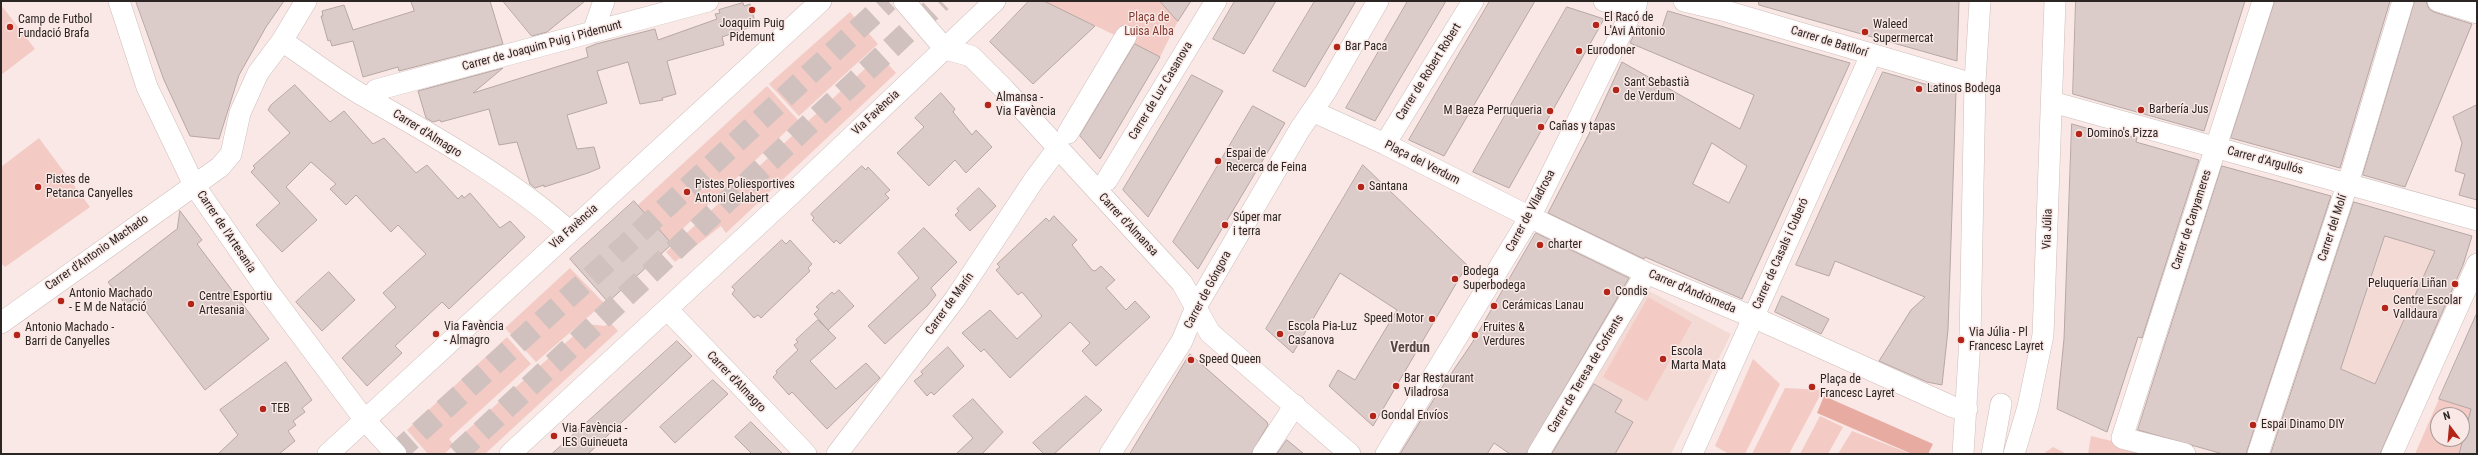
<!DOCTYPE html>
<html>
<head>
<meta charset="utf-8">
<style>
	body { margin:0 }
	#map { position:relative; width:2478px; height:455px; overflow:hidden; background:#f9e8e5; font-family:"Roboto Condensed",sans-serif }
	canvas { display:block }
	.frame { position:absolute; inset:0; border:2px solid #2b2523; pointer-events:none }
	.north { position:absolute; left:2430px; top:407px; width:40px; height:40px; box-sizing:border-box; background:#f9e8e5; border:1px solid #a79a97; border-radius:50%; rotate:344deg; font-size:11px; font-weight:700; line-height:16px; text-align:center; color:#2b2523 }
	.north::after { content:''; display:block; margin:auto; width:14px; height:18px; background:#b32519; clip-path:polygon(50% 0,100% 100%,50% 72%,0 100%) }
</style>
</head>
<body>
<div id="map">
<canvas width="2478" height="455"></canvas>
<div class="frame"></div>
<div class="north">N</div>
</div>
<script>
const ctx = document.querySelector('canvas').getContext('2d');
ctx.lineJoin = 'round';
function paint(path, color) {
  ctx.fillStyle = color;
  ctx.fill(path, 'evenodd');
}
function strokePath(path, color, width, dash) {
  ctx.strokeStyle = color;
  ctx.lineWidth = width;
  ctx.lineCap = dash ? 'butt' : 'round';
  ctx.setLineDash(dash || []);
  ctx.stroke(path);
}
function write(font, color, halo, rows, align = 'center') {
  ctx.font = font + ' "Roboto Condensed",sans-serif';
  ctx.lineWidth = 3;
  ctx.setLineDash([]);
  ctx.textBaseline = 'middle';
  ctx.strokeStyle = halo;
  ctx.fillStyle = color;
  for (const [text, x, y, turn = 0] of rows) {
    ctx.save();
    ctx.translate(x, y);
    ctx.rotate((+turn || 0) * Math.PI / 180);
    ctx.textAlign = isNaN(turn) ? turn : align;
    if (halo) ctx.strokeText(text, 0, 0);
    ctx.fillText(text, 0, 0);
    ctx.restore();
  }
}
paint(new Path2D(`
	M2393,214L2472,236L2464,264L2436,251L2375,384L2341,369Z
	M1647,290L1731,334L1671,454H1553Z`), '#f3dad5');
paint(new Path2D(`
	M1044,1H1160L1178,21L1160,57Z
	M1,5L35,49L1,75Z
	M850,12L878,44L799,116L769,84Z
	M880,55L896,73L726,233L721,226L675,262L666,252Z
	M767,86L798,120L607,300L574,264Z
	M39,138L90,207L5,267L1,263V167Z
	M570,268L604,303L536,362L505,328Z
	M1648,297L1692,322L1647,401L1603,377Z
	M610,322L618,331L485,454H465L454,442L587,324L605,326Z
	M507,337L531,364L449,439L454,445L444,454H428L407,430Z
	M1753,359L1780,384L1745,454H1729L1715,446Z
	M1785,388L1823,390L1789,454H1752Z
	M2439,399L2477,410V454H2415ZM2438,415H2462V439H2438Z
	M1820,416L1843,427L1828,454H1800Z
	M1852,431L1911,454H1838Z
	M2091,436L2165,454H2088Z
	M2053,447L2067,454H2043Z`), '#f3cbc4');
paint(new Path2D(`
	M1824,396L1933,444L1928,454H1912L1817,413Z`), '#e8aba1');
const building = new Path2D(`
	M136,1H284L266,27L239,75L219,139L190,136L164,80Z
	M411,1H490L503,44L399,71L398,67L363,77L353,41L332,46L330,40L328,41L321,16H323L322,11L344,5L353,30L414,11Z
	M503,1H585L547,32L532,36Z
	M1029,1H1044L1095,26L1033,84L990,42Z
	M1160,1H1191L1178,21Z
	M1235,1H1276L1244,54L1213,39Z
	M1315,1H1356L1305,87L1273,71Z
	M1408,1H1446L1375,121L1346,108Z
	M1490,1H1535L1444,156L1409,140Z
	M1759,1H1959L1957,61L1759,5Z
	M2076,1H2245L2204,131L2073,94Z
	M2275,1H2390L2340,168L2231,138Z
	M2415,1H2426L2429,9L2434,12L2472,24L2405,187L2363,175Z
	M743,3L744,6L750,4L756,25L722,37L724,45L667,61L676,94L662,98L663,100L640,104L628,62L597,71L607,103L567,115L577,149L594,147L600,168L588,173L544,187V185L535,188L530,184L517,142L499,145L489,109L441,122L440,120L433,122L426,118L418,91L503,68L473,93L588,57L586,48L596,44L655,29L658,40L717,19L715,14L720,13L719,10Z
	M1567,7L1604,19L1509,188L1473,172Z
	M1668,11L1850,63L1742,299L1645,257L1644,259L1548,213L1589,134L1622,62L1740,129L1754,95L1630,43L1638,26L1660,33ZM1712,143L1747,166L1729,203L1693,184Z
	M1135,44L1160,57L1100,159L1080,136Z
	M1883,72L1956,93L1948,330L1942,385L1927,382L1879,361L1911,310L1925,297L1835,261L1829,276L1796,265Z
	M1192,75L1223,91L1148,217L1123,190Z
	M295,85L330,122L344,111L373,144L384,138L416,173L427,165L458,199L462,195L464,198L470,193L500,228L510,221L525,237L449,309L442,302L395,346L402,353L367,386L342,358L396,307L383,293L426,254L398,225L391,232L356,195L346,205L330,189L336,184L311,162L286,187L317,220L282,252L256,225L280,203L251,172L255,168L253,166L290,133L268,110L271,105Z
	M941,93L955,109L953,112L972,135L976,130L992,147L966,173L955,160L929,186L897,153L924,127L915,118Z
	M2477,105V200L2459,195L2465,174L2455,171L2462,143L2453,117Z
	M1253,106L1285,123L1198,269L1173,242Z
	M2072,124L2122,138L2124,135L2137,138L2136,142L2199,160L2142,338L2138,337L2107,432L2057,409L2064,339Z
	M1363,165L1467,265L1373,426L1329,386L1338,370L1355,380L1397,310L1340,273L1293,353L1266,329Z
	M862,166L866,170L868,167L890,190L885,194L889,198L840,244L836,240L834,243L812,220L814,218L811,214Z
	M2222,166L2331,196L2246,454H2223L2138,430Z
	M979,188L996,206L970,231L955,215L959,211L957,209Z
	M634,201L672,244L608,302L570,259Z
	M2354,202L2472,236L2463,265L2380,454H2271ZM2385,236L2435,251L2375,384L2341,369Z
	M180,211L202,240L197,244L269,339L205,390L136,298L126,305L108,282L177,229Z
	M1054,216L1077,240L1072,245L1092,270L1095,271L1101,266L1115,280L1106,288L1126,310L1135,301L1150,317L1096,366L1082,351L1090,343L1070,322L1010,378L984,349L981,352L962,333L990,310L1017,339L1042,316L1022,292L1018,295L996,270L1000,267L997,264L1046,218L1049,221Z
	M924,228L957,262L931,288L936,295L927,306L885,344L868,326L919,278L898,253Z
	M1536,233L1629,278L1526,454H1510L1494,443L1487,454H1400L1434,399L1472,343Z
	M782,240L786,244L790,240L812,264L808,268L810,271L761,318L758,315L754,318L732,294L735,290L732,287Z
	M329,272L355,300L322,331L296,302Z
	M839,290L854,306L828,330L814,314L819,309L816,307L832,292L834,294Z
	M1782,296L1829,319L1821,334L1775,312Z
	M2477,313V454H2459L2471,409L2439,399Z
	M818,320L836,338L810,361L836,389L866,363L880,378L827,429L792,392L789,395L773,377L777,373L776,371L798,350L794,345L798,342L796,340Z
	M677,341L692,356L588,454H552Z
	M948,347L964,366L934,395L931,392L927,396L914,381L923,374L921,372Z
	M1190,354L1267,422L1268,425L1251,454H1130Z
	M286,362L312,400L302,408L305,412L293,421L296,425L288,431L295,441L279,454H218L238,435L220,410Z
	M713,380L728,394L675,443L660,427Z
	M1594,384L1622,400L1615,412L1633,422L1615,454H1552Z
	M1086,396L1102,410L1054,454H1044L1033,443Z
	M973,399L1003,432L982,454H956L973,438L953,416Z
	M751,422L783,454H752L735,437Z
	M1287,440L1304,454H1277Z`);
paint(building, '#dcccc9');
strokePath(building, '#b6a6a4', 1);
strokePath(new Path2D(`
	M395,454L616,254L888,1
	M457,454L941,1`), '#d0c1be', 22, [22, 11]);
const minor = new Path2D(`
	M119,1L147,87L194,185L265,287L364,419L396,454
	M904,1L945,49L971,56L1004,89L1182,283L1210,333L1350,454
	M1604,1L1636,6
	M1684,1L1722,10L1963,81L1975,82
	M2438,1L2477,13
	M593,32L604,1
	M282,41C309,59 335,79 362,95C432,135 510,178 569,231
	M376,90L708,1
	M2052,102L2477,220
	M1312,111L1385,144L1530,217L1646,273L1753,317L1953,407L1967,409
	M1068,133L1126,36
	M1385,144L1473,1
	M1107,180L1216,1
	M667,309L806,454
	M1,323L220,167L231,154L240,113L258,73L282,41L306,1
	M328,454L821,1
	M510,454L785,200L995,1
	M837,454L955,299L1034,180L1058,148
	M1110,454L1182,341L1196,307L1300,129L1326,91L1378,1
	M1263,454L1295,405
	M1386,454L1530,217L1637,1
	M1538,454L1646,273
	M1692,454L1871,55
	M1963,454L1970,339L1975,82L1980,1
	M1992,454L2001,404
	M2014,454L2028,407L2043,335L2055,1
	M2185,454L2122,438L2263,1
	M2258,454L2352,170L2403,1
	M2392,454L2477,264`);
strokePath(minor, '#cebebb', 22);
strokePath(minor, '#fff', 21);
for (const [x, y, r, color] of [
	[752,10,4,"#b32519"],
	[1596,25,4,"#b32519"],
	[10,27,4,"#b32519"],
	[1865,32,4,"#b32519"],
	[1337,47,4,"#b32519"],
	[1579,51,4,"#b32519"],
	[1919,89,4,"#b32519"],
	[1616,90,4,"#b32519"],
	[988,105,4,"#b32519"],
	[2141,110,4,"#b32519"],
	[1550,111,4,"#b32519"],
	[1541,127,4,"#b32519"],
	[2079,134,4,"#b32519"],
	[1218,161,4,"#b32519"],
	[38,187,4,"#b32519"],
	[1361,187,4,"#b32519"],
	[687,192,4,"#b32519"],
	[1225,225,4,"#b32519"],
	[1540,245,4,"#b32519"],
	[1455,279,4,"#b32519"],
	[2455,284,4,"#b32519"],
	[1607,292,4,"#b32519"],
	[61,301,4,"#b32519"],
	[191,304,4,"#b32519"],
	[1494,306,4,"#b32519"],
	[2385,308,4,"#b32519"],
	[1432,319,4,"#b32519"],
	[436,334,4,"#b32519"],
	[1280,334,4,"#b32519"],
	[17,335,4,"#b32519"],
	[1475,335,4,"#b32519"],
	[1961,340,4,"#b32519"],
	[1663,359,4,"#b32519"],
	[1191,360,4,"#b32519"],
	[1396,386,4,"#b32519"],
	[1812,387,4,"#b32519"],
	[263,409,4,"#b32519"],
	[1373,416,4,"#b32519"],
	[2253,425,4,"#b32519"],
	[554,436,4,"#b32519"]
]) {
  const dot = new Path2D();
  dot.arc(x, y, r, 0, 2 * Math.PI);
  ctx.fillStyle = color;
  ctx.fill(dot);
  strokePath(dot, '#f9e8e5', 1.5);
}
write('12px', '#82392f', '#f9e8e5', [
	["Plaça de",1149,18],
	["Luisa Alba",1149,32]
]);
write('12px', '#2b2523', '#f9e8e5', [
	["El Racó de",1604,18],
	["L'Avi Antonio",1604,32],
	["Camp de Futbol",18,20],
	["Fundació Brafa",18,34],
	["Joaquim Puig",752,24,"center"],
	["Pidemunt",752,38,"center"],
	["Waleed",1873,25],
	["Supermercat",1873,39],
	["Bar Paca",1345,47],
	["Eurodoner",1587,51],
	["Sant Sebastià",1624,83],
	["de Verdum",1624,97],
	["Latinos Bodega",1927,89],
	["Almansa -",996,98],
	["Via Favència",996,112],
	["Barbería Jus",2149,110],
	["M Baeza Perruqueria",1542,111,"right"],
	["Cañas y tapas",1549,127],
	["Domino's Pizza",2087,134],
	["Espai de",1226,154],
	["Recerca de Feina",1226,168],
	["Pistes de",46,180],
	["Petanca Canyelles",46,194],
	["Pistes Poliesportives",695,185],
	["Antoni Gelabert",695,199],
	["Santana",1369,187],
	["Súper mar",1233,218],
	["i terra",1233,232],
	["charter",1548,245],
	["Bodega",1463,272],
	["Superbodega",1463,286],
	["Peluquería Liñan",2447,284,"right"],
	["Condis",1615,292],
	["Antonio Machado",69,294],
	["- E M de Natació",69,308],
	["Centre Esportiu",199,297],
	["Artesania",199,311],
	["Centre Escolar",2393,301],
	["Valldaura",2393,315],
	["Cerámicas Lanau",1502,306],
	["Speed Motor",1424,319,"right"],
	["Via Favència",444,327],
	["- Almagro",444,341],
	["Escola Pia-Luz",1288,327],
	["Casanova",1288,341],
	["Antonio Machado -",25,328],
	["Barri de Canyelles",25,342],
	["Fruites &",1483,328],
	["Verdures",1483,342],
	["Via Júlia - Pl",1969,333],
	["Francesc Layret",1969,347],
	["Escola",1671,352],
	["Marta Mata",1671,366],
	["Speed Queen",1199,360],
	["Bar Restaurant",1404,379],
	["Viladrosa",1404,393],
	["Plaça de",1820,380],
	["Francesc Layret",1820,394],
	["TEB",271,409],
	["Gondal Envíos",1381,416],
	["Espai Dinamo DIY",2261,425],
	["Via Favència -",562,429],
	["IES Guineueta",562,443]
], 'left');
write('12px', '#2b2523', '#f9e8e5', [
	["Carrer de Batllorí",1829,42,17],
	["Carrer de Joaquim Puig i Pidemunt",542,46,-15],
	["Carrer de Robert Robert",1429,72,-58],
	["Carrer de Luz Casanova",1161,91,-59],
	["Via Favència",876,113,-43],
	["Carrer d'Almagro",427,134,32],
	["Carrer d'Argullós",2265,161,15],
	["Plaça del Verdum",1422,163,27],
	["Carrer de Viladrosa",1531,211,-62],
	["Carrer de Canyameres",2192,220,-72],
	["Carrer d'Almansa",1128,225,47],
	["Via Favència",574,227,-42],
	["Carrer del Molí",2333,228,-72],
	["Via Júlia",2048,229,-88],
	["Carrer de l'Artesania",226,232,56],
	["Carrer d'Antonio Machado",97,253,-35],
	["Carrer de Casals i Cuberó",1781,254,-66],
	["Carrer de Góngora",1208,290,-62],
	["Carrer d'Andròmeda",1692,292,23],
	["Carrer de Marín",950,304,-54],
	["Carrer de Teresa de Cofrents",1586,374,-59],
	["Carrer d'Almagro",736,382,46]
]);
write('bold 14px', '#544644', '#f9e8e5', [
	["Verdun",1410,348]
]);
</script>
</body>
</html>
